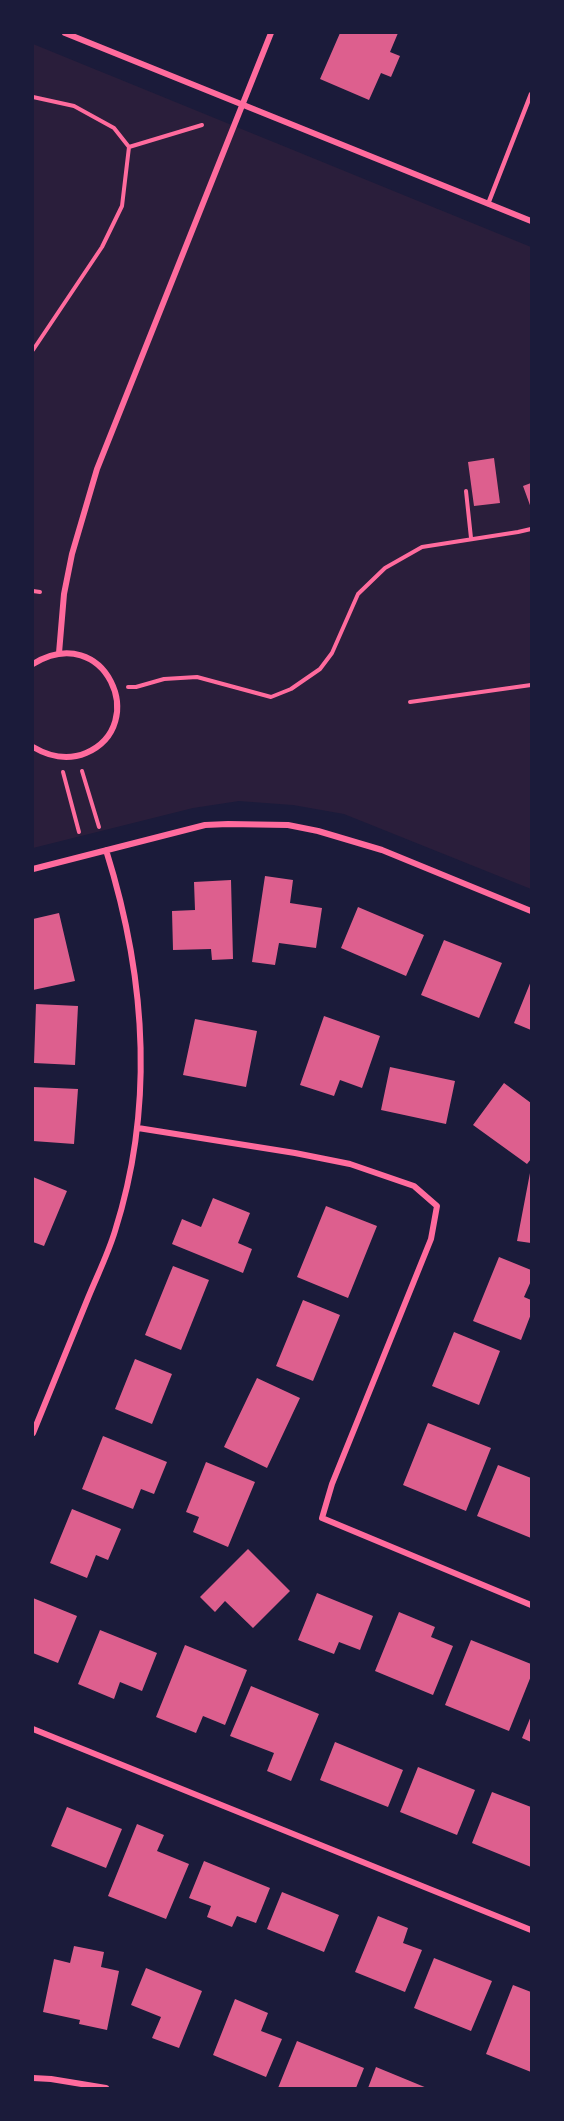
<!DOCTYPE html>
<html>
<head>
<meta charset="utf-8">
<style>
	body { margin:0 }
	#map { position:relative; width:564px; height:2121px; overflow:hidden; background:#1b1b3a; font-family:Cabin,sans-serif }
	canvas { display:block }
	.frame { position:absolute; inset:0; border:34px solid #1b1b3a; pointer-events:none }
</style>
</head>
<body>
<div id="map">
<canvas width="564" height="2121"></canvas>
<div class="frame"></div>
</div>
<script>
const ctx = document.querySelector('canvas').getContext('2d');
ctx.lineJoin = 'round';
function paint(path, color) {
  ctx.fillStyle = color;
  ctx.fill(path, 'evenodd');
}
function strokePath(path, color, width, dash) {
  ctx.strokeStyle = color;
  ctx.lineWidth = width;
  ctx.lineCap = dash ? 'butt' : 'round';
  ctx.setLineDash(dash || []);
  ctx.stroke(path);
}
paint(new Path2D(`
	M33,44L531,247V889L344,814L293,805L239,801L193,808L33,848Z`), '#2a1e3b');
paint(new Path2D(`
	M340,33H398L390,52L400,56L391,77L381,73L369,100L320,79Z
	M494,458L500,503L474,506L468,462Z
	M531,483V508L523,486Z
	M265,876L293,880L290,903L322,908L316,948L279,943L275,965L252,962Z
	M231,880L233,959L212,960L211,949L173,950L172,911L195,910L194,882Z
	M358,907L424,935L406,976L341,948Z
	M59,913L75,981L33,990V919Z
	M444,940L502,963L479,1018L421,995Z
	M531,981V1030L514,1023Z
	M36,1004L78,1006L75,1065L34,1063Z
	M324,1016L380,1036L362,1088L340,1080L334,1096L300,1085Z
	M195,1019L257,1031L246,1087L183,1075Z
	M390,1067L455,1081L446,1124L381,1110Z
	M504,1083L531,1103V1159L527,1164L473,1125Z
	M33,1087L78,1089L74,1144L33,1141Z
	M530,1173H531V1243L517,1241Z
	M33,1177L67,1191L44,1246L33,1242Z
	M213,1198L250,1213L238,1243L252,1249L243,1273L172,1244L182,1219L201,1227Z
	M326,1206L377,1226L348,1298L297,1277Z
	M499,1257L531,1270V1281L524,1297L531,1300V1314L521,1340L473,1321Z
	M173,1266L209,1280L181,1350L145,1335Z
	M303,1300L340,1315L313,1381L276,1366Z
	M454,1332L500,1351L479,1405L432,1386Z
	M135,1359L172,1374L152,1424L115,1409Z
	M257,1378L300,1398L267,1468L224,1447Z
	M428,1423L491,1448L466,1511L403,1485Z
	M103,1436L167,1462L154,1494L141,1489L133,1509L82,1489Z
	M206,1462L255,1482L228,1547L193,1532L199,1517L186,1512Z
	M498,1465L531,1478V1538L477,1516Z
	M72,1509L121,1529L108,1560L96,1555L87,1578L50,1563Z
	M248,1549L290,1591L253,1628L225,1601L215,1612L200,1597Z
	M317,1593L373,1616L360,1650L339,1642L334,1654L298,1640Z
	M33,1598L77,1616L58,1663L33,1653Z
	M399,1612L435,1627L431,1637L453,1646L433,1695L375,1671Z
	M100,1630L157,1653L142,1691L120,1682L114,1699L78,1684Z
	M471,1640L531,1664V1676L509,1731L445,1705Z
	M185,1645L247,1670L225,1725L203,1716L196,1733L156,1717Z
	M251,1686L319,1714L291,1781L267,1771L274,1753L230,1736Z
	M531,1716V1742L522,1738Z
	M335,1742L403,1770L388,1807L320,1780Z
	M418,1767L475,1790L457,1835L400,1812Z
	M492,1792L531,1807V1867L472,1843Z
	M67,1807L122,1829L106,1868L51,1846Z
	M137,1824L164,1835L157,1851L189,1864L166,1919L108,1896Z
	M204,1861L270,1888L256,1923L237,1916L232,1927L207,1917L211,1906L189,1898Z
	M282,1892L339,1915L324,1952L267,1929Z
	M378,1916L408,1928L403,1943L422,1950L405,1992L355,1972Z
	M74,1946L104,1952L101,1967L119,1971L107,2030L79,2024L80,2020L43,2012L54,1959L70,1963Z
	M434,1958L492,1981L471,2031L414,2008Z
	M146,1968L202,1991L179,2048L152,2038L161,2017L131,2005Z
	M513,1985L531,1992V2072L486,2054Z
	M235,1999L268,2013L261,2031L282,2039L266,2077L213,2055Z
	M297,2041L364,2068L356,2088H278Z
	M376,2067L427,2088H368Z`), '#dd5f8e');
strokePath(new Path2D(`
	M33,97L74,106L114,128L129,147L122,206L102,247L33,350
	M129,147L202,125
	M466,491L471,538
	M33,591L40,592
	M128,687H136L164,679L197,677L271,697L291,689L320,669L332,653L358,594L385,568L422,547L518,532L531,529
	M410,702L531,685
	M82,771L99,827
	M63,772L79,832`), '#ff6b9d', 4);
strokePath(new Path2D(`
	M488,204L531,94`), '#ff6b9d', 4.5);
strokePath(new Path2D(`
	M65,33L531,221
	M59,653L64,594L72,554L97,469L271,33
	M33,664C105,620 151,725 86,753C67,761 50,757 33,747
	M33,869L205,825L228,824L288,825L318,831L382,850L531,911
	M138,1128L295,1153L350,1164L414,1186L437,1206L431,1239L332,1484L322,1518L531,1605
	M33,1433C51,1388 70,1343 88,1298C97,1276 108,1254 115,1231C155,1105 145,974 106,850
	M33,1729L531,1930
	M33,2078L51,2079L106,2088`), '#ff6b9d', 6);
</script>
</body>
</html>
